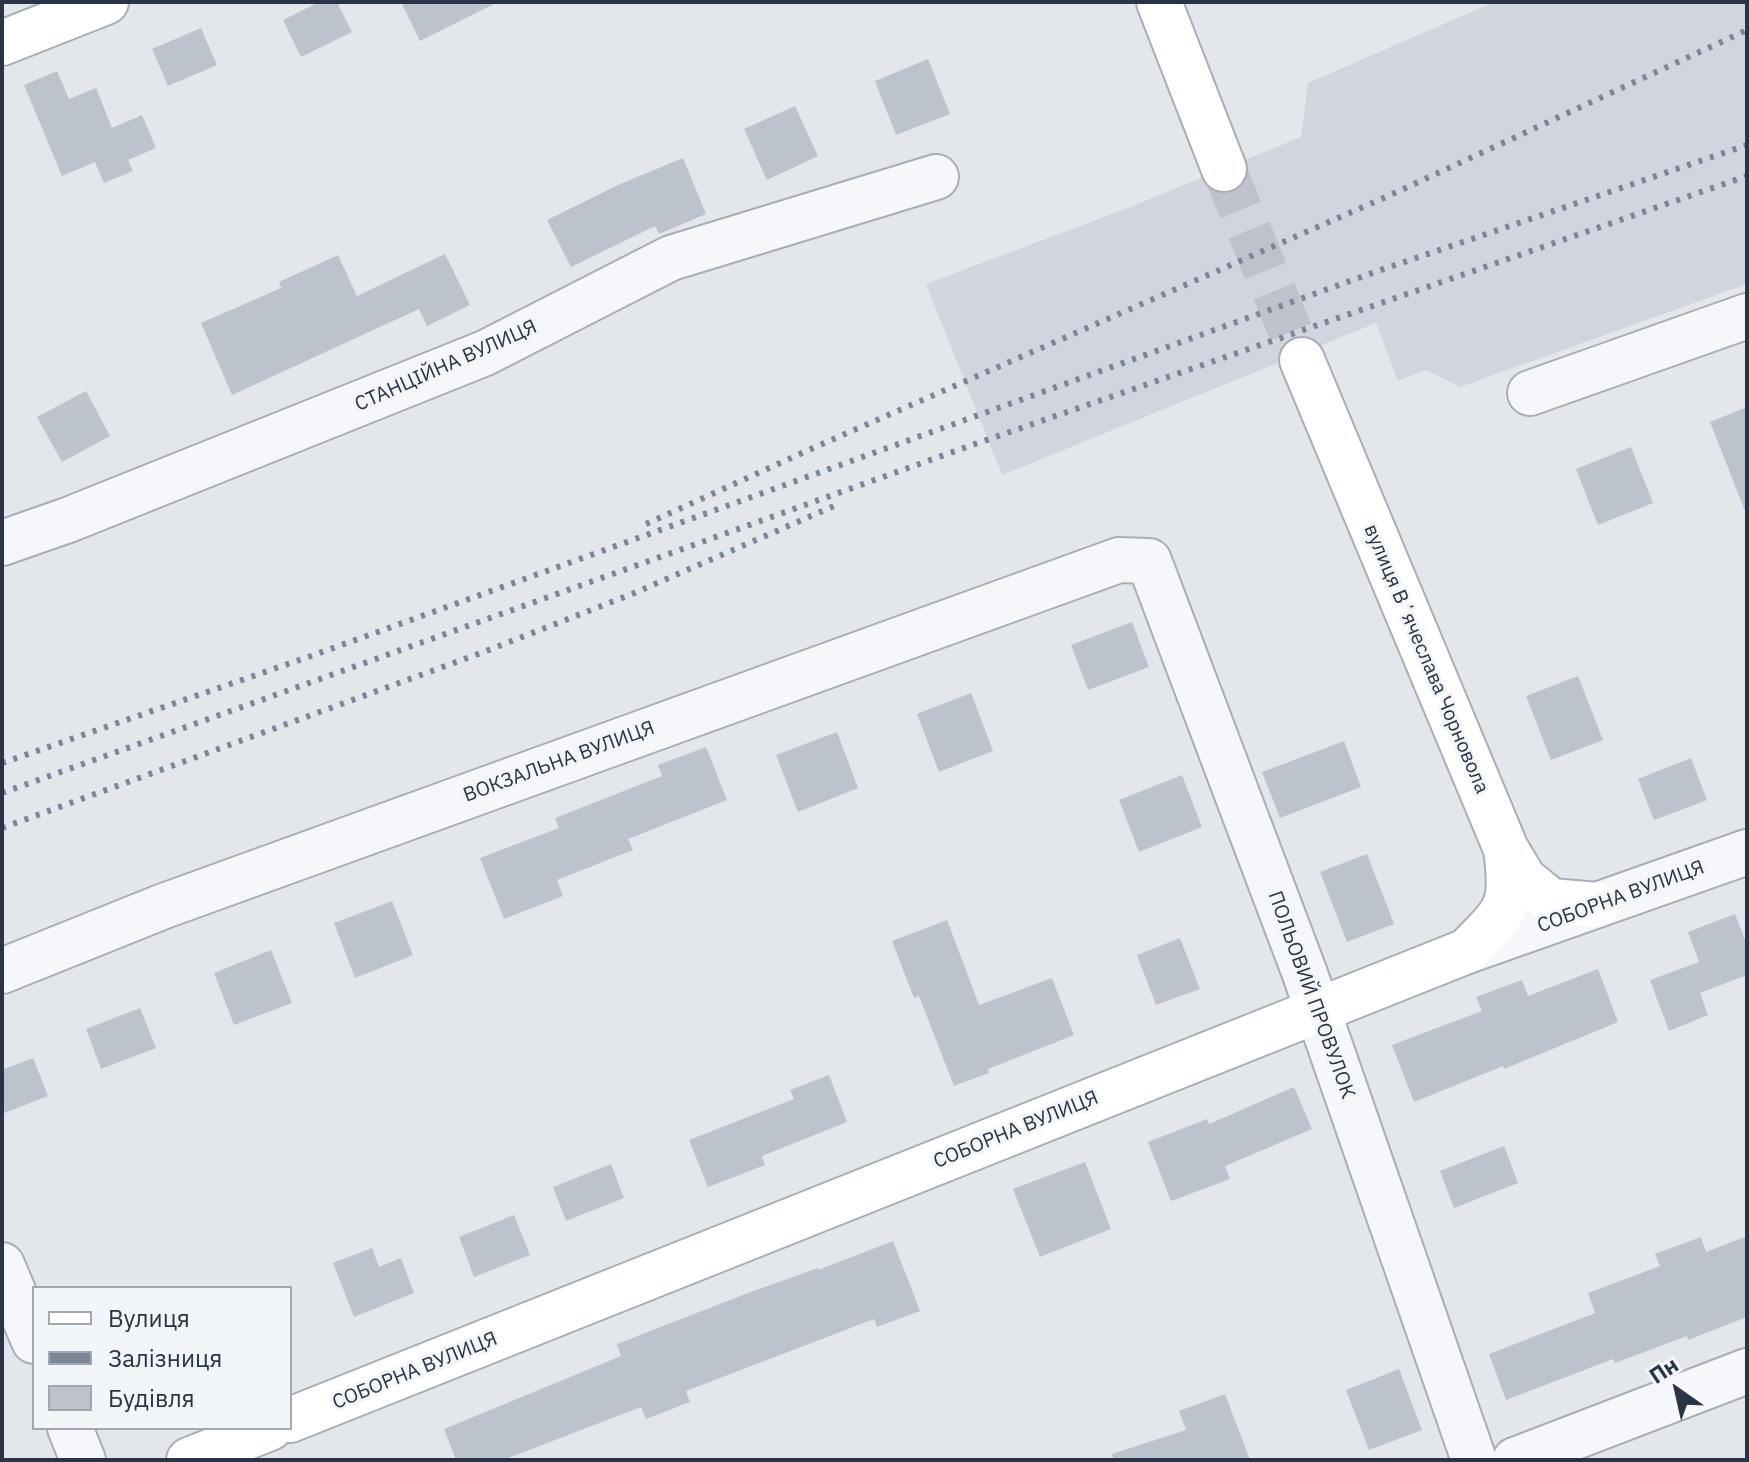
<!DOCTYPE html>
<html>
<head>
<meta charset="utf-8">
<style>
	body { margin:0 }
	#map { position:relative; width:1749px; height:1462px; overflow:hidden; background:#e3e7ec; font-family:"IBM Plex Sans",sans-serif }
	canvas { display:block }
	.frame { position:absolute; inset:0; border:4px solid #293446; pointer-events:none }
	.legend { position:absolute; left:32px; top:1286px; width:260px; height:144px; box-sizing:border-box; background:#f3f6f9; border:2px solid #a2a8b1; margin:0; padding:10px 14px; list-style:none; font-size:24px; color:#293446 }
	.legend li { display:flex; align-items:center; gap:16px; height:40px }
	.legend b { width:40px; border:2px solid #a2a8b1 }
	.north { position:absolute; left:1637px; top:1350px; width:80px; height:80px; -webkit-text-stroke:6px #f3f6f9; paint-order:stroke; rotate:326deg; font-size:22px; font-weight:700; line-height:32px; text-align:center; color:#293446 }
	.north::after { content:''; display:block; margin:auto; width:28px; height:36px; background:#293446; clip-path:polygon(50% 0,100% 100%,50% 72%,0 100%) }
</style>
</head>
<body>
<div id="map">
<canvas width="1749" height="1462"></canvas>
<div class="frame"></div>
<ul class="legend">
<li><b style="height:10px;background:#fff"></b>Вулиця</li>
<li><b style="height:10px;background:#7b8697"></b>Залізниця</li>
<li><b style="height:22px;background:#bcc3cc"></b>Будівля</li>
</ul>
<div class="north">Пн</div>
</div>
<script>
const ctx = document.querySelector('canvas').getContext('2d');
ctx.lineJoin = 'round';
function paint(path, color) {
  ctx.fillStyle = color;
  ctx.fill(path, 'evenodd');
}
function strokePath(path, color, width, dash) {
  ctx.strokeStyle = color;
  ctx.lineWidth = width;
  ctx.lineCap = dash ? 'butt' : 'round';
  ctx.setLineDash(dash || []);
  ctx.stroke(path);
}
function write(font, color, halo, rows, align = 'center') {
  ctx.font = font + ' "IBM Plex Sans",sans-serif';
  ctx.lineWidth = 6;
  ctx.setLineDash([]);
  ctx.textBaseline = 'middle';
  ctx.strokeStyle = halo;
  ctx.fillStyle = color;
  for (const [text, x, y, turn = 0] of rows) {
    ctx.save();
    ctx.translate(x, y);
    ctx.rotate((+turn || 0) * Math.PI / 180);
    ctx.textAlign = isNaN(turn) ? turn : align;
    if (halo) ctx.strokeText(text, 0, 0);
    ctx.fillText(text, 0, 0);
    ctx.restore();
  }
}
paint(new Path2D(`
	M1494,2H1747V284L1460,387L1426,370L1398,381L1376,323L1002,475L926,284L1128,208L1301,137L1308,83Z`), '#d1d6de');
paint(new Path2D(`
	M319,2H337L352,32L301,57L283,20Z
	M401,2H498L420,41Z
	M201,28L217,65L168,86L152,49Z
	M928,59L950,114L896,135L875,81Z
	M57,71L69,99L96,88L112,128L142,115L156,148L128,160L133,171L104,183L95,162L62,176L24,85Z
	M795,106L818,156L767,180L744,129Z
	M683,158L706,214L659,234L655,226L571,267L547,220L618,185Z
	M445,254L470,305L427,326L419,309L232,395L201,323L281,288L279,282L338,255L357,296Z
	M86,391L110,436L62,462L37,417Z
	M1747,407V511H1745L1710,422Z
	M1631,447L1653,503L1598,525L1576,469Z
	M1132,622L1149,667L1088,690L1071,645Z
	M1578,676L1603,740L1551,760L1526,696Z
	M971,693L993,751L939,772L917,714Z
	M837,732L858,788L798,812L776,755Z
	M1344,741L1361,787L1280,818L1262,772Z
	M706,747L727,800L628,839L633,850L557,880L563,896L504,919L480,858L559,828L555,818L662,776L658,765Z
	M1691,758L1707,800L1654,820L1638,779Z
	M1182,775L1202,827L1139,852L1119,800Z
	M1367,854L1394,924L1347,942L1320,872Z
	M392,901L413,955L355,978L334,923Z
	M1735,914L1747,944V975L1700,993L1708,1015L1669,1031L1650,980L1699,962L1688,932Z
	M947,920L979,1005L1052,978L1074,1035L988,1069L989,1073L954,1086L919,996L914,998L892,941Z
	M1180,938L1200,989L1156,1005L1137,955Z
	M271,950L292,1003L234,1025L214,973Z
	M1598,969L1618,1022L1504,1069L1503,1066L1414,1102L1392,1045L1482,1011L1476,997L1522,980L1528,996Z
	M140,1008L156,1048L101,1069L86,1029Z
	M33,1058L48,1096L2,1114V1070Z
	M829,1075L847,1122L762,1156L765,1165L708,1187L689,1140L794,1099L790,1090Z
	M1294,1087L1312,1129L1225,1166L1230,1179L1171,1201L1148,1142L1207,1119L1209,1124Z
	M1504,1146L1518,1183L1454,1208L1440,1171Z
	M1085,1162L1111,1229L1040,1257L1013,1189Z
	M611,1164L624,1198L566,1221L553,1187Z
	M514,1215L530,1255L474,1277L459,1237Z
	M1747,1236V1317L1688,1340L1687,1336L1615,1363L1613,1359L1506,1400L1489,1354L1595,1313L1588,1293L1660,1266L1655,1254L1701,1237L1706,1252Z
	M893,1241L920,1311L877,1327L874,1319L686,1391L690,1402L646,1419L641,1407L503,1460H456L444,1429L621,1356L617,1344L748,1293L818,1268V1270Z
	M372,1248L379,1267L401,1258L414,1293L354,1317L333,1263Z
	M1399,1369L1422,1430L1369,1450L1346,1390Z
	M1225,1394L1250,1460H1113L1112,1454L1186,1430L1179,1411Z`), '#bcc3cc');
strokePath(new Path2D(`
	M1224,169L1302,360`), '#bec3cb', 44, [44, 22]);
const street = new Path2D(`
	M1530,393L1747,316
	M2,543L68,520L485,353L671,258L936,177
	M1467,951L1747,852
	M2,971L164,906L1119,560L1149,561L1305,974L1474,1460
	M2,1265L34,1341
	M70,1428L83,1460
	M1515,1460L1747,1371`);
const secondary = new Path2D(`
	M1159,2L1224,169
	M2,43L106,2
	M1506,849L1524,879L1551,901L1597,905
	M290,1420L1467,951C1507,910 1514,908 1506,849L1302,360
	M189,1460L270,1428`);
strokePath(street, '#a7aeb7', 48);
strokePath(secondary, '#a7aeb7', 48);
strokePath(street, '#f6f7fa', 44);
strokePath(secondary, '#fff', 44);
strokePath(new Path2D(`
	M646,524L813,448L1386,197L1747,30
	M2,763L311,656L1375,272L1747,145
	M2,793L975,444L1747,176
	M2,828L481,653L632,594L834,506`), '#7b8697', 6, [4, 8]);
write('20px', '#293446', '#f3f6f9', [
	["СТАНЦІЙНА ВУЛИЦЯ",446,366,-24],
	["вулиця Вʼячеслава Чорновола",1426,659,67],
	["ВОКЗАЛЬНА ВУЛИЦЯ",559,762,-20],
	["СОБОРНА ВУЛИЦЯ",1621,897,-20],
	["ПОЛЬОВИЙ ПРОВУЛОК",1311,995,70],
	["СОБОРНА ВУЛИЦЯ",1016,1130,-22],
	["СОБОРНА ВУЛИЦЯ",415,1371,-22]
]);
</script>
</body>
</html>
